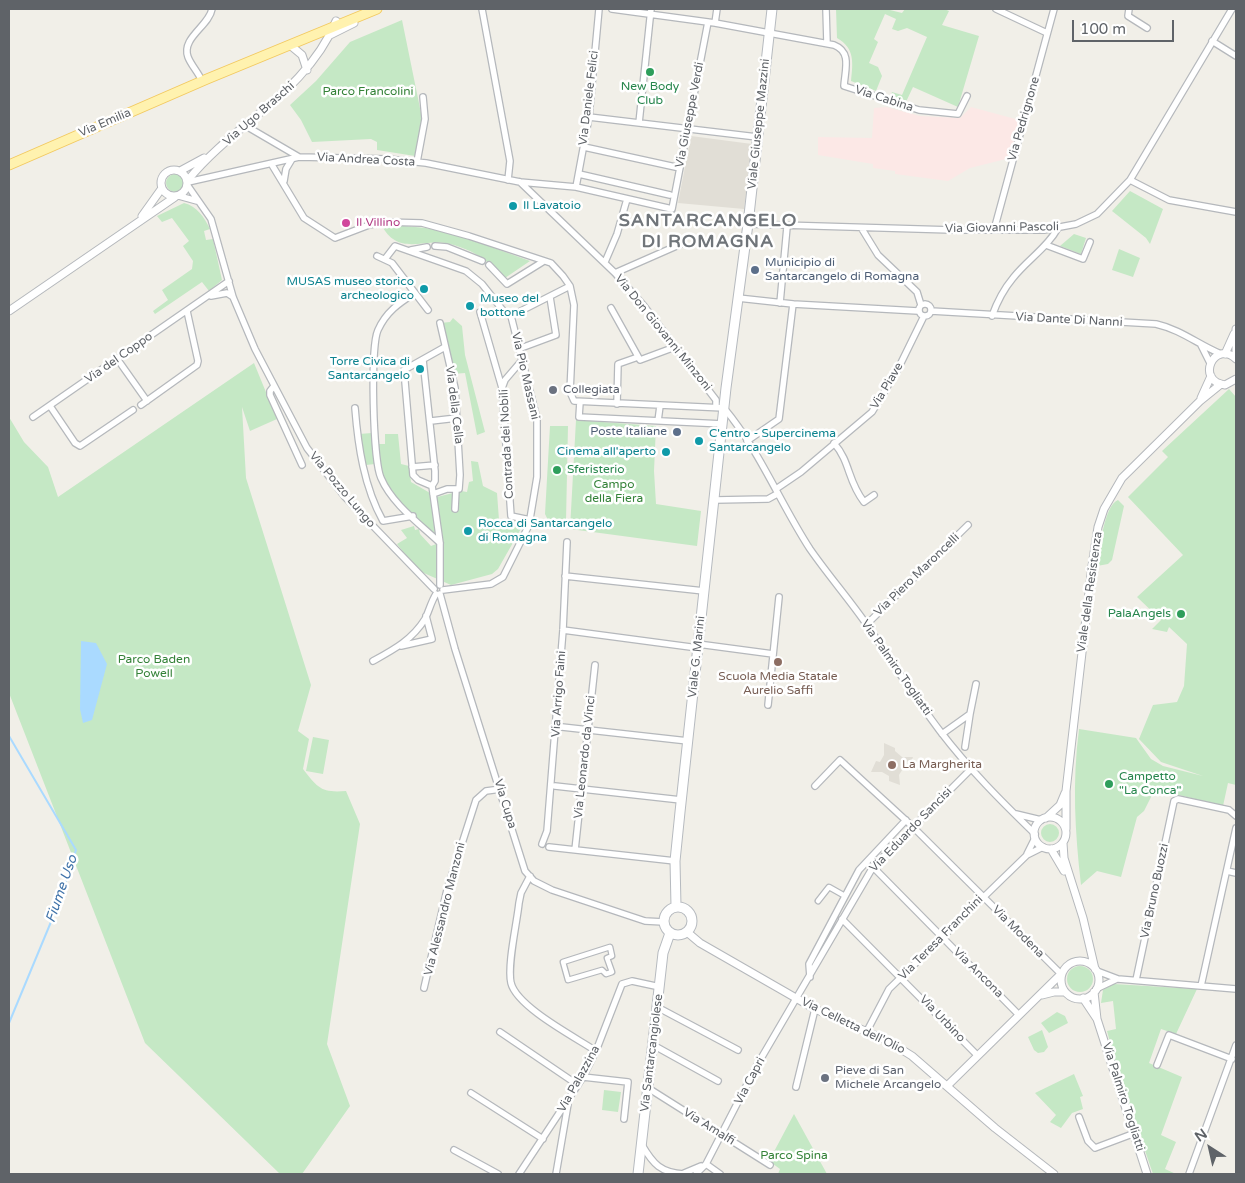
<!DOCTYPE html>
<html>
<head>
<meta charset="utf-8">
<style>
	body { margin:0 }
	#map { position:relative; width:1245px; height:1183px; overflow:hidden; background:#f1efe8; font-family:"Varela Round",sans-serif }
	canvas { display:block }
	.frame { position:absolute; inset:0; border:10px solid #5f6368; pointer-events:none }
	.north { position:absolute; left:1185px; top:1123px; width:50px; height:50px; -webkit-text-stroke:4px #fff; paint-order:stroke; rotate:325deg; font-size:14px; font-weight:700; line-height:20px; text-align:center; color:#5f6368 }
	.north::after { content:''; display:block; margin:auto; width:18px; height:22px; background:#5f6368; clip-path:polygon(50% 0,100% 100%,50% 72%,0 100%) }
	.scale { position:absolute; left:1072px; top:20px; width:102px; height:22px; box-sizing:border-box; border:2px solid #5f6368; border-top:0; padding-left:6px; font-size:15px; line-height:18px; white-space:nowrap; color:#5f6368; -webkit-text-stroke:4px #fff; paint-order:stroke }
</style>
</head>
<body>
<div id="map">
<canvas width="1245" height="1183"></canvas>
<div class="frame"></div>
<div class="north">N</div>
<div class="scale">100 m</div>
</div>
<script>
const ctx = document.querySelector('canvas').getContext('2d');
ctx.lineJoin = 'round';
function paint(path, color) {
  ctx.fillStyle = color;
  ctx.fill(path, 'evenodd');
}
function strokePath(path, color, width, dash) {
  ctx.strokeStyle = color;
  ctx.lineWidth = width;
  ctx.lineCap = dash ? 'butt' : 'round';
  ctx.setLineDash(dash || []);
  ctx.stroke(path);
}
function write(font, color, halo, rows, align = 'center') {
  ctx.font = font + ' "Varela Round",sans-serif';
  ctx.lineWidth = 5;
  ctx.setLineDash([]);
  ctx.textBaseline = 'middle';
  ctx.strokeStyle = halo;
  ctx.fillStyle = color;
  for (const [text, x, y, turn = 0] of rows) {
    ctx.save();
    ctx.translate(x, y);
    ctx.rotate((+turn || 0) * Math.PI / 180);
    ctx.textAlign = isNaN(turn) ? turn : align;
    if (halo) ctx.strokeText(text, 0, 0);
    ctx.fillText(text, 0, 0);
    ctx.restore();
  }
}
paint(new Path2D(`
	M691,136L752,144L744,209L678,203Z
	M884,743L895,748V751L902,757H913L909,767H904L899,775L900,785L889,781V776L882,772H871L876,761L880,762L884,755Z`), '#e1ded6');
paint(new Path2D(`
	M886,107L920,116L960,118L971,107L1019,120L1010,158L970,168L948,181L895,174V171L873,168V164L818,155V137L872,138L874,108Z`), '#fce8e6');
paint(new Path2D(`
	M836,9H886L902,13L905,9H944L949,11L942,25L979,36L958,107L913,87L905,104L890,98L892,92L902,95L927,37L907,28L898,31L892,29L896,19L885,14L874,39L878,42L869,63L878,67L882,76L876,91L851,81C853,63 855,48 837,38Z
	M402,20L422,118L415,156L377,150V142L371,139L312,142L301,120L290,105L316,81L350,42Z
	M166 183a9 9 0 1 1 18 0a9 9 0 1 1-18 0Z
	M1130,191L1163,209L1150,244L1146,238L1112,211Z
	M184,203C197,206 204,217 210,229L204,231L206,240L213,239L222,280L209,291L202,282L155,314L153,311L168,300L162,290L192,269L193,261L183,246L189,241L172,218L162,222L157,216Z
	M381,224L426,228L461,236L530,261L505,278C486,260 476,251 450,244C424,237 398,258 381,224Z
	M1074,234L1086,238L1081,254L1060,246Z
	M1119,249L1140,258L1133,277L1112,270Z
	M453,318L462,326L465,355L485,432L477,435L465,373L452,374L440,323L450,322Z
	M254,363L277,419L250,431L242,407L246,478L311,685L298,731L309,739L303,769C318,788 321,793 346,791L360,824L327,1044L350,1106L302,1174H280L145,1043L9,693V417L24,442L48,467L58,497Z
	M1229,389L1236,397V785L1228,783L1223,806L1155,789L1144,811L1137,817L1121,877L1097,871L1081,885C1075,832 1072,783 1079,729L1136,738L1151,759L1163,766L1203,776L1161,762L1139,739L1153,705L1177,702L1184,686L1187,644L1169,627L1167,632L1152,629L1161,620L1137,597L1183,555L1128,497L1168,457L1162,451Z
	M576,420L656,426L654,471L656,504L701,511L697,546L570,529Z
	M550,426H568L566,521L548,520L545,514Z
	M372,433L375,464L366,465L359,434Z
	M385,434H398L401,464L409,466L411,482L437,497L461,491L467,492L469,482L473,481L471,461L478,462L483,486L497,493L499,520L502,523L519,520L523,525L498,569L492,574L451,585L417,570L397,544L407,538L401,530L414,526L415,530L419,529L420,534L431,546L439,543L388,492L380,476L376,444H385Z
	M1118,500L1124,506L1112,560L1108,564L1097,566C1099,552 1104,505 1118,500Z
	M313,737L329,740L323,774L306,771Z
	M1041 833a9 9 0 1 1 18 0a9 9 0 1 1-18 0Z
	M1067 979a13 13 0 1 1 26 0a13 13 0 1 1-26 0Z
	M1114,984L1197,989L1176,1034L1161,1029L1149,1063L1182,1077L1161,1135L1176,1142L1165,1169L1176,1174H1153L1117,1069L1107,1031L1116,1029L1113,1001L1101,1003L1103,990Z
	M1057,1012L1065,1016L1068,1023L1049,1033L1041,1023Z
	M1042,1030L1048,1047L1044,1052L1038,1053L1034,1050L1028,1037Z
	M1074,1074L1083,1096L1080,1097L1083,1109L1072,1113L1061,1128L1050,1122L1056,1115L1035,1093Z
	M604,1090L621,1092L618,1112L602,1110Z
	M794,1114L827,1174H778L780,1169L769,1161Z`), '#c5e8c5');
paint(new Path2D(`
	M81,641L96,643L107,664L92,720L83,723L80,709Z`), '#aadaff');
strokePath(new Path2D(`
	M9,736L76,850L58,905L9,1023`), '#aadaff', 2);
const pedestrian = new Path2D(`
	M818,901L829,887L845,896
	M610,947L612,956L607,958L612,972L606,974L602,970L568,980L563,962Z`);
const minor = new Path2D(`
	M482,9L510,161L508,180
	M612,9L715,23L834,45C852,52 845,70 844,86L919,110L958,114L967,96
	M826,9L827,43
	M996,9L1047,33
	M1129,9L1128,16L1147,28
	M715,23L717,9
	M1212,41L1236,56
	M202,81C198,72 191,65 188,57C181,38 209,26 212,9
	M589,117L757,137
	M639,123L651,9
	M246,126L299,157
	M584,147L680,168
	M417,162L425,119L423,97
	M272,165L304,218L335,238L369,225L384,222L422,223L469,236L551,263L563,276L570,286L574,305L570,392L574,401L724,408C760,451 780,503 810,549C828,575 849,599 867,625C891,660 914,697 940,731C969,769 1001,801 1035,834
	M579,174L670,195
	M1130,180L1169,200L1236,212
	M284,181L286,169L292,159
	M188,182L299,157L387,159L426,163L520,182L576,187L672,209L708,22
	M520,182L615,273L644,306L716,400V407
	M188,186L211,219L233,297L255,349L307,448L345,497L434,589
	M576,187L589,117L599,9
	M179,196L197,201
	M748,224L952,230H1044L1076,224L1097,214L1130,180L1232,9
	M862,229L878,255L917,292L921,305
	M994,230L1054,9
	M1046,245L1083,259L1090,242
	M435,246L447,247L482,261
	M411,250L427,247
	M377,256L392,263L428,310
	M385,259L395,246L466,271L482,284L505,313L511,316
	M605,262L617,234L627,199
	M489,265L507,284L544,261
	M615,273L681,244
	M415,293C399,303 386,312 378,330C370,347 373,461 381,478C392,504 420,524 440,543
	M211,296L227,293L233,297
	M738,298L793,304L918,311
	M780,303L787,227
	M919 310a6 6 0 1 1 12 0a6 6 0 1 1-12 0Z
	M611,308L640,360L675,347
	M931,311L1156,324C1182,330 1197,344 1221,354
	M480,312L502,388
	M511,316L570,286
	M992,316C997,302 1003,290 1013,278C1027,260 1047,248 1058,228
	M1201,345L1210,363
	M521,348L556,335L550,297
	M523,359L505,380L502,388L511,516L530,520
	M118,360L147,401
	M423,360L435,471V481L432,486L440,543V585
	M274,386L270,391V395L302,465
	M580,402L579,417L723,424
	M617,404L618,364L638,357
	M141,405L197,365L198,361L187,311
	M50,406L75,443L80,446L133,410
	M355,408C358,446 364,487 383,521L413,516
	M33,417L229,281
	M431,421L457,418
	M658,421L660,406
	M747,441L779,419L793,304
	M834,443C851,463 847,480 864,502L874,495
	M412,467L435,465
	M432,486L418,480L413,475L404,370L445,347
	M776,489L801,472L872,412L898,369L924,316
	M433,494L447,489H459L460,475L455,388L440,323
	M715,500L768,499L777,494
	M455,509L456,489
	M565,576L704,591
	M443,590L491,584L503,577L529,525L537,477V419L511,316
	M440,594L455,649L525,871L534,881L552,890L645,921L664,922
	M866,625L968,525
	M563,630L698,648
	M698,644L773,654
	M401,646L432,639L426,616
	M373,661C393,650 412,640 425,619C429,611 431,602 436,594
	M768,705L779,597
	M562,727L688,741
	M942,734L970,714L976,684
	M965,747L970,714
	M555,786L681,800
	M815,786L840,760L912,826L1061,974
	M1016,814L1041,820
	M542,844L547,831L563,630L567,542
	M549,847L675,861
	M575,850L595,665
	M1027,854L1035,838
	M873,867L1019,1015
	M1227,871L1236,873
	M530,876L521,893L519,903C517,923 507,965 511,983C517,1007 575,1037 596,1051
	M842,919L977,1055
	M1097,971L1118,979L1236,989
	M810,977L809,964L859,870L906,820
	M1136,980L1174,801L1178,799L1229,810L1236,816
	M1201,986L1236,828
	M424,988L447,890L476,800L486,791L501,789
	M1096,989L1117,979
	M657,1007L738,1050
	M867,1031L889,989L1027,855L1043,847
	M500,1032L578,1085
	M653,1045L718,1081
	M1157,1065L1169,1035L1232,1059
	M583,1077L628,1082L624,1119
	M796,1087L815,1009
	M648,1088L770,1165
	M471,1093L543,1139
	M1079,1117L1088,1141L1095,1148L1135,1133
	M642,1145C653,1164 661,1173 684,1174
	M454,1150L498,1174
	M706,1164L720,1174
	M519,1174L583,1077L596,1051L622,984L632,981L660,987
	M556,1174L568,1104
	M682,1174L701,1166
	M696,1174L706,1164L756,1067L873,867L971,769
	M1189,1174L1236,1045`);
const tertiary = new Path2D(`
	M330,35L354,23
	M290,45L302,55L307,70
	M161 183a13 13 0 1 1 26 0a13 13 0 1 1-26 0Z
	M180,171L204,158
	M188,180C235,122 306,93 336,21
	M142,216L162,188
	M9,311L175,197
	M1236,329V358
	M1225,354L1234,334
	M1236,359C1214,339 1195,381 1225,385L1236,379
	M1201,398L1211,376
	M1034 833a16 16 0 1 1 32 0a16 16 0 1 1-32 0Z
	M1046,818L1060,805L1065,793
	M1066,829V791L1092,566L1098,527L1104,509L1122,478L1200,401L1221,384
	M1063,843L1064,858L1083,918L1095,969
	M1051,849L1064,871
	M687,932L700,943L815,1009L888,1041L912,1056L995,1128L1054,1174
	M1061 980a19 19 0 1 1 38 0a19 19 0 1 1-38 0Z
	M1042,995L1054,992H1065
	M1083,998L1097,1019L1094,992
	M1097,1019L1147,1174
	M947,1086L1061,974`);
const secondary = new Path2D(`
	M676,906L675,861L680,812L726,388L748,224L772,9
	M664 921a14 14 0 1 1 28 0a14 14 0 1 1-28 0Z
	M638,1174L663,953L670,933`);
const primary = new Path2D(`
	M9,165L207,79L377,9`);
strokePath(pedestrian, '#b5b8bc', 7);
strokePath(minor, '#b5b8bc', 8);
strokePath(tertiary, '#b5b8bc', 9);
strokePath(secondary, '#b6babf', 11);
strokePath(primary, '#f2c960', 11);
strokePath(pedestrian, '#fff', 4.5);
strokePath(minor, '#fff', 5.5);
strokePath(tertiary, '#fff', 7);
strokePath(secondary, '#fff', 9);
strokePath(primary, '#fff2af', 9);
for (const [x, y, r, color] of [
	[650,72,5,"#2e9e5b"],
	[513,206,5,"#0f9aa8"],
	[346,223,5,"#d1479c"],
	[755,270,5,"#5c6f8a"],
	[424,289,5,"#0f9aa8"],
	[470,306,5,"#0f9aa8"],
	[420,369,5,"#0f9aa8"],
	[553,390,5,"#6b7280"],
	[677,432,5,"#5c6f8a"],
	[699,441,5,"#0f9aa8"],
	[666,452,5,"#0f9aa8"],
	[557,470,5,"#2e9e5b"],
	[468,531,5,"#0f9aa8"],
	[1181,614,5,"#2e9e5b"],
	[778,662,5,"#8d6e63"],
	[892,765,5,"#8d6e63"],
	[1109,784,5,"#2e9e5b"],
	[825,1078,5,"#6b7280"]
]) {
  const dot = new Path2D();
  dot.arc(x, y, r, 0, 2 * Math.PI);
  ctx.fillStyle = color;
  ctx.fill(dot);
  strokePath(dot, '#fff', 2);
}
write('12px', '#27864d', '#fff', [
	["New Body",650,87,"center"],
	["Club",650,101,"center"],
	["Sferisterio",567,470],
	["PalaAngels",1171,614,"right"],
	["Campetto",1119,777],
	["\"La Conca\"",1119,791]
], 'left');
write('12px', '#348238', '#fff', [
	["Parco Francolini",368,92],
	["Campo",614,485],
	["della Fiera",614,499],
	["Parco Baden",154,660],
	["Powell",154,674],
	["Parco Spina",794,1156]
]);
write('12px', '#5f6368', '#fff', [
	["Via Daniele Felici",589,98,-83],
	["Via Cabina",884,99,18],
	["Via Ugo Braschi",259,114,-41],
	["Via Giuseppe Verdi",690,115,-79],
	["Via Pedrignone",1024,119,-74],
	["Via Emilia",105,123,-23],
	["Viale Giuseppe Mazzini",759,124,-84],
	["Via Andrea Costa",366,160,3],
	["Via Giovanni Pascoli",1002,228,-1],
	["Via Dante Di Nanni",1069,320,3],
	["Via Don Giovanni Minzoni",663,333,51],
	["Via del Coppo",119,358,-35],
	["Via Pio Massani",525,376,77],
	["Via Piave",887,386,-59],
	["Via della Cella",454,405,83],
	["Contrada dei Nobili",507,444,-93],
	["Via Pozzo Lungo",342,490,50],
	["Via Piero Maroncelli",917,575,-44],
	["Viale della Resistenza",1090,592,-82],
	["Viale G. Marini",697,657,-84],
	["Via Palmiro Togliatti",896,668,55],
	["Via Arrigo Faini",559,694,-86],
	["Via Leonardo da Vinci",585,757,-84],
	["Via Cupa",505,804,73],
	["Via Eduardo Sancisi",911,830,-46],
	["Via Bruno Buozzi",1155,891,-78],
	["Via Alessandro Manzoni",445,909,-76],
	["Via Modena",1018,932,45],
	["Via Teresa Franchini",941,938,-45],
	["Via Ancona",978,973,45],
	["Via Urbino",942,1019,46],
	["Via Celletta dell'Olio",853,1026,26],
	["Via Santarcangiolese",652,1053,-83],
	["Via Palazzina",579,1079,-61],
	["Via Capri",750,1081,-62],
	["Via Palmiro Togliatti",1123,1097,72],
	["Via Amalfi",709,1127,32]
]);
write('12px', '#0d838f', '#fff', [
	["Il Lavatoio",523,206],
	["MUSAS museo storico",414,282,"right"],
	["archeologico",414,296,"right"],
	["Museo del",480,299],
	["bottone",480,313],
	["Torre Civica di",410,362,"right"],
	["Santarcangelo",410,376,"right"],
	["C'entro - Supercinema",709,434],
	["Santarcangelo",709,448],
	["Cinema all'aperto",656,452,"right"],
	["Rocca di Santarcangelo",478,524],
	["di Romagna",478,538]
], 'left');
write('12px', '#b23c85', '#fff', [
	["Il Villino",356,223]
], 'left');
write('12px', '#4e5e75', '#fff', [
	["Municipio di",765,263],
	["Santarcangelo di Romagna",765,277],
	["Poste Italiane",667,432,"right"]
], 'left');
write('12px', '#5b616d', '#fff', [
	["Collegiata",563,390],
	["Pieve di San",835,1071],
	["Michele Arcangelo",835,1085]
], 'left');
write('12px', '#785e54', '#fff', [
	["Scuola Media Statale",778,677],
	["Aurelio Saffi",778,691],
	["La Margherita",902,765,"left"]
]);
write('italic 14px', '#4174aa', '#fff', [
	["Fiume Uso",62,889,-71]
]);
ctx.letterSpacing = '1px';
write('bold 18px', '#70757a', '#fff', [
	["SANTARCANGELO",708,221],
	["DI ROMAGNA",708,242]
]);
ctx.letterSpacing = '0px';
</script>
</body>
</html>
